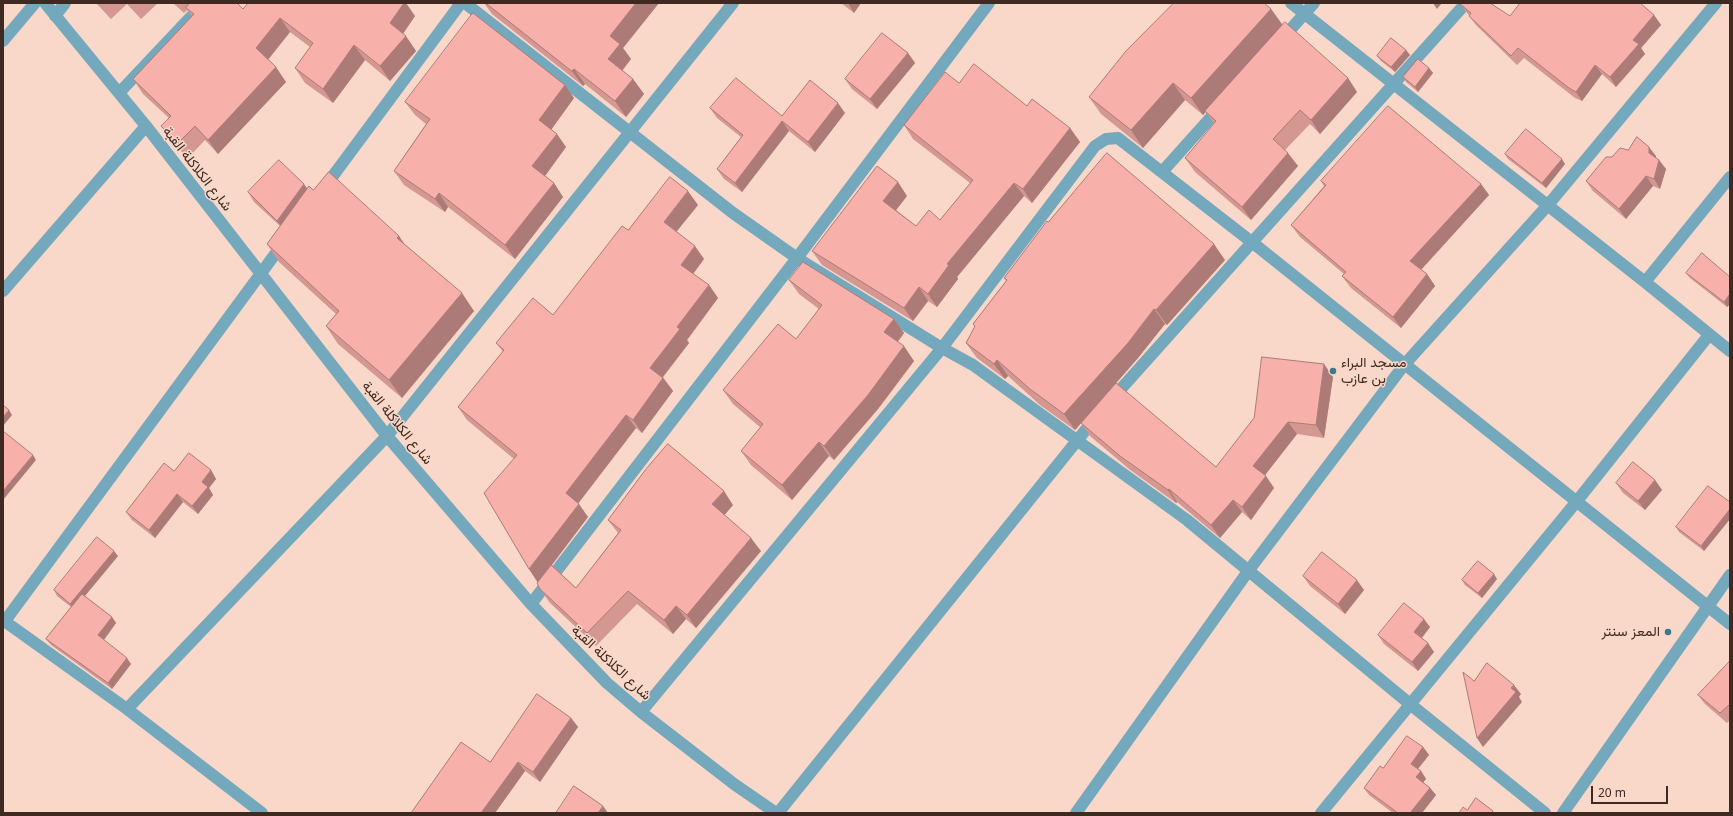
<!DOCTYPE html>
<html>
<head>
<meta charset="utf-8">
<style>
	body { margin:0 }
	#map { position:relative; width:1733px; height:816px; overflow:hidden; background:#f9d8c9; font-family:"Noto Sans",sans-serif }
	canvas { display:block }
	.frame { position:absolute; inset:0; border:4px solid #3f2a21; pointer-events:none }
	.scale { position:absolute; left:1591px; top:786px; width:77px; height:18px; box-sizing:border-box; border:2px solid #3f2a21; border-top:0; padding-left:5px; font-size:12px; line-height:14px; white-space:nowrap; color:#3f2a21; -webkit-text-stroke:3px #f9d8c9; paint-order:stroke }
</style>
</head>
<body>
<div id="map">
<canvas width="1733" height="816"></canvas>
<div class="frame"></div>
<div class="scale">20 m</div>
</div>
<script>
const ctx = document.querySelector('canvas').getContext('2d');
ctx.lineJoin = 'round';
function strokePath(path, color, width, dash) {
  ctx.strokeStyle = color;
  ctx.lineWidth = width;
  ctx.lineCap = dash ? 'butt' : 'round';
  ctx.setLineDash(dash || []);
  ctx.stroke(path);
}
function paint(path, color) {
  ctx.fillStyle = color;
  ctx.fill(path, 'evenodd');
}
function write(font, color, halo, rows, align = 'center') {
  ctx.font = font + ' "Noto Sans",Vazirmatn,sans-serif';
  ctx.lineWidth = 3;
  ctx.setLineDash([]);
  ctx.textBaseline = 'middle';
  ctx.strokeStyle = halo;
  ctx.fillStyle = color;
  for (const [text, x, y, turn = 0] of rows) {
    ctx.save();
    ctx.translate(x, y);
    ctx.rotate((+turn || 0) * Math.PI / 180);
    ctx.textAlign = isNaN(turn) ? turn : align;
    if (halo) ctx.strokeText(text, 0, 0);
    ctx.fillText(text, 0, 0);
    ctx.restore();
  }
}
strokePath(new Path2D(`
	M45,3L146,126L387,436L531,604L607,683L641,712L734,784L776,813
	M465,3L733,213L797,258L942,348L973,365L1187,520L1410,704L1545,813
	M1291,3L1645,282L1730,351
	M55,16L65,3
	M1282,39L1314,3
	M3,41L35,3
	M119,93L204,3
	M1162,172L1221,106
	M324,188L461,3
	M1645,282L1730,177
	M3,291L146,126
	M1111,400L1466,3
	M531,604L797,258L989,3
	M3,620L127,709L262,813
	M5,621L284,242
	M127,709L387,436L733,3
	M641,712L942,348L1095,146L1106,139L1118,138L1253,243L1730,624
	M778,813L1096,417
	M1076,813L1249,570L1404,365L1548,205L1716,3
	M1321,813L1577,501L1709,335
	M1563,813L1730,575`), '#74a8bc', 12);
paint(new Path2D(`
	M96,3H158L141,19L127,4L111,19Z
	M173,3H237L243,9L415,16L403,34L416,51L390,81L365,60L333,103L305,83L295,68L310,47L290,32L268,60L286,82L218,154L205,140L188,158L171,141L161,126L169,118L143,94L133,79L192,16L187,10L184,13Z
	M484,3H659L623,48L631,59L622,70L633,79L644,94L626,117L585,84L583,86L492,14Z
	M841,3H861L854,13Z
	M1460,4L1510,16L1654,15L1661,25L1641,48L1645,54L1616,87L1602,74L1582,101L1575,98L1524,58L1517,65L1476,25L1469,16V15L1467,13Z
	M1271,9L1283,25L1348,78L1357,92L1320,134L1310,124L1285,150L1298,166L1251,220L1195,172L1185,158L1214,124L1206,112L1203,115L1185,100L1143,148L1101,114L1089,97Z
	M1406,50L1410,55L1395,72L1381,61L1377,56Z
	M908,53L915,63L877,109L852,89L845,79Z
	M1429,68L1433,73L1418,92L1406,82L1403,77Z
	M959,83L1027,106L1070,128L1080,142L1032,203L1024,196L957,277L958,279L937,307L928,301L913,321L822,265L812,251L907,196L896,210L916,226L940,220L970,183L913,139L904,125Z
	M565,85L574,98L551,130L566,147L545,176L554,183L563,197L515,259L448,207L445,212L404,185L394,171L426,124L415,115L405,102Z
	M710,108L782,116L845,113L815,152L789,131L742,192L724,179L717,169L741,137L717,118Z
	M1505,154L1565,164L1546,188L1508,159Z
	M1656,156V158L1659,160L1666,169L1660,189L1653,186L1626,219L1593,191L1586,181Z
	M1321,181L1481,184L1489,195L1421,270L1427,274L1435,286L1401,328L1351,288L1342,276L1344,274L1300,237L1291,225L1324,186Z
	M307,189L313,190L399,236L405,246L474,311L402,398L338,344L326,326L336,314L279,262L267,244L280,226L254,202L248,192Z
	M698,205L676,232L704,259L693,274L709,285L718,298L687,340L689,343L663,377L673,391L642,433L636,428L578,504L588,517L552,565L576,588L618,533L608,520L733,505L724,515L761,551L696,628L686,619L673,634L637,604L596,646L550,603L540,589L538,582L529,569L514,459L467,420L458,407L503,352L496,343L553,315L628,230Z
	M1048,222L1225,260L1167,325L1165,324L1138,358L1075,430L1040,405L1008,376L1005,379L977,358L966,343L975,327L973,324L1006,281L1004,278Z
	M1686,273L1730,277V304L1727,307L1690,278Z
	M789,280L894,319L904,333L898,342L914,361L878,409L834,460L829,456L792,500L751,465L741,451L761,428L733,404L723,390L796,339L819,309L799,294Z
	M1333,377L1324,438L1297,434L1265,475L1274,488L1251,520L1242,512L1220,538L1177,502L1176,503L1129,469L1090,436L1081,423L1216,467Z
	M211,470L216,479L209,488L213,495L198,514L183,502L155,538L132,520L126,512L174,471Z
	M1655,480L1662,490L1645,510L1623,493L1616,483Z
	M1730,502V519L1704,551L1679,532L1676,527Z
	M118,556L85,596L112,617L116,623L104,640L131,664L112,689L51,645L46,639L71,607L57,596L54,590Z
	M1303,576L1364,590L1345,614L1310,586Z
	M1497,579L1482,598L1465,585L1462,580Z
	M1430,627L1422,638L1434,652L1418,671L1384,644L1378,635Z
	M1730,661V720L1727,723L1705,704L1698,695Z
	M571,718L578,727L540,782L525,771L495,813H411L490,762Z
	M1423,747L1429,755L1418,769L1421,771L1426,779L1423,782L1430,788L1436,795L1422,813H1393L1369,795L1364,788L1383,768Z`), '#d49792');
paint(new Path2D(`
	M404,3H406L415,16L400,38L390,23Z
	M636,3H659L623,48L631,59L619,75L608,59L610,36Z
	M848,3H861L854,13Z
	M1433,3H1442L1437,9Z
	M1271,9L1283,26L1203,115L1191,98Z
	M1654,15L1661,25L1641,48L1645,54L1616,87L1610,77L1633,40Z
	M280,18L290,32L266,62L256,48Z
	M406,36L416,51L390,81L380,66Z
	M354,45L365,60L333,103L323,89Z
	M1406,50L1410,55L1395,72L1391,67Z
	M908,53L915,63L877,109L870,99Z
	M1595,65L1602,74L1582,101L1576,92Z
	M276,67L286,82L218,154L208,140Z
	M1429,68L1433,73L1418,92L1415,87Z
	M574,69L585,84L583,86L572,71Z
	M1348,78L1357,92L1320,134L1311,120Z
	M633,79L644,94L626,117L615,101Z
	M1173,83L1185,100L1143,148L1131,130Z
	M565,85L574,98L548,134L539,120Z
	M838,103L845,113L815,152L808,142Z
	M782,121L789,131L742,192L735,183Z
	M1070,128L1080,142L1032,203L1023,189Z
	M557,134L566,147L542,180L532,166Z
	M1649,147L1656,156V163L1649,153Z
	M1288,153L1298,166L1251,220L1242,207Z
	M1562,159L1565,164L1546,188L1542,183Z
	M1659,160L1666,169L1660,189L1654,179Z
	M1646,176L1653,186L1626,219L1619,209Z
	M898,182L907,196L893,214L883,201Z
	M554,183L563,197L515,259L505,245Z
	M1014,183L1024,196L957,277L958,279L937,307L928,294L947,264Z
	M304,184L311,194L284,230L277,221Z
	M1481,184L1489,195L1418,273L1410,261Z
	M688,191L698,205L673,236L664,222Z
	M439,193L448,207L445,212L435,199Z
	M399,236L412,255L397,238Z
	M1214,244L1225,260L1167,325L1156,310Z
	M695,246L704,259L690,278L681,265Z
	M1427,274L1435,286L1401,328L1393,317Z
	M709,285L718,298L687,340L689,343L659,382L650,368L677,327Z
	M919,287L928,301L913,321L904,308Z
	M462,293L474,311L402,398L389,380Z
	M1730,294V304L1727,307L1724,302Z
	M1154,309L1165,324L1138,358L1075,430L1064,414Z
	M894,319L904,333L894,346L884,332Z
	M904,346L914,361L878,409L834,460L824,446Z
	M997,360L1008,376L1005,379L994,364Z
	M1324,364L1333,377L1324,438L1316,425Z
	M663,378L673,391L642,433L633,420Z
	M9,410L12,415L3,426V417Z
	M626,415L636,428L576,506L566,493Z
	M1288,422L1297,434L1262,479L1253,466Z
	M819,442L829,456L792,500L782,485Z
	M33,455L36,460L3,500V491Z
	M211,470L216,479L209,488L213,495L198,514L192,506L202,482Z
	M1266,476L1274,488L1251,520L1242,507Z
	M1655,480L1662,490L1645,510L1638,501Z
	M1169,489L1177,502L1176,503L1168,490Z
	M724,491L733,505L722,518L712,504Z
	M177,494L183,502L155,538L149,530Z
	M1233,500L1242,512L1220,538L1211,525Z
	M579,504L588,517L538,583L529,569Z
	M1730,509V519L1704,551L1701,546Z
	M751,538L761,551L696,628L687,615Z
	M114,551L118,556L74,609L70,604Z
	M1494,574L1497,579L1482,598L1478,593Z
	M1357,580L1364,590L1345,614L1338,604Z
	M676,606L686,619L673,634L664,620Z
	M112,617L116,623L103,641L98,635Z
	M1424,619L1430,627L1420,640L1414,632Z
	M1428,643L1434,652L1418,671L1412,662Z
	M127,658L131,664L112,689L108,683Z
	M1514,685L1521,694L1519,697L1522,702L1483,747L1477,738Z
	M571,718L578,727L540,782L533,772Z
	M1423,747L1429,755L1416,771L1411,764Z
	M518,762L525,771L495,813H481Z
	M1421,771L1426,779L1422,784L1416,777Z
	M1430,788L1436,795L1422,813H1410Z
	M603,806L608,813H598Z`), '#ad7b77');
const building = new Path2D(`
	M190,3H237L243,9L248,3H404L390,23L406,36L380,66L354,45L323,89L295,68L313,43L280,18L256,48L276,67L208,140L195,126L178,143L161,126L171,116L133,79L194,14L186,8Z
	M486,3H636L610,36L620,44L608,59L633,79L615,101L574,69L572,71Z
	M1174,3H1264L1271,9L1191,98L1173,83L1131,130L1089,97L1126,51Z
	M1461,3H1490L1510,16L1520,3H1640L1654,15L1633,40L1639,44L1610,77L1595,65L1576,92L1569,88L1518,48L1511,56L1469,16L1471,13L1460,4Z
	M473,13L565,85L539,120L557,134L532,166L554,183L505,245L439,193L435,199L394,171L430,119L405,102Z
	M1285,22L1348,78L1311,120L1300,110L1273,139L1288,153L1242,207L1185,158L1216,121L1205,111Z
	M882,33L908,53L870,99L845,79Z
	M1391,38L1406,50L1391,67L1377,56Z
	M1418,59L1429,68L1415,87L1403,77Z
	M974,64L1027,106L1032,99L1070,128L1023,189L1014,183L947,264L949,265L928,294L919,287L904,308L812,251L877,166L898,182L883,201L916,226L929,210L940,220L973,180L904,125L945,72L959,83Z
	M736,78L782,116L810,80L838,103L808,142L782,121L735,183L717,169L743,135L710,108Z
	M1388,106L1481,184L1410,261L1427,274L1393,317L1342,276L1346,272L1291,225L1326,185L1321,181Z
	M1526,129L1562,159L1542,183L1505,154Z
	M1637,137L1649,147V153L1659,160L1654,179L1646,176L1619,209L1586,181L1606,157H1612L1620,148L1628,150Z
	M1107,153L1214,244L1156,310L1154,309L1128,343L1064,414L1030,389L997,360L994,364L966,343L975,326L973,324L1007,280L1004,278L1047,221L1048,222Z
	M279,160L304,184L277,221L248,192Z
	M329,172L399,236L397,238L462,293L389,380L326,326L339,311L267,244L309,186L313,190Z
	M670,177L688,191L664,222L695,246L681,265L709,285L677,327L680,329L650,368L663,378L633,420L626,415L566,493L579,504L529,569L484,493L517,455L458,407L504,350L496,343L533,298L553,315L622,226L628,230Z
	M1702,253L1730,277V294L1724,302L1686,273Z
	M803,262L894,319L884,332L904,346L868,395L824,446L819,442L782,485L741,451L763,424L723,390L778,324L796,339L822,305L789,280Z
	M1262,357L1324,364L1316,425L1288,422L1253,466L1266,476L1242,507L1233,500L1211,525L1169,489L1168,490L1120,456L1081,423L1116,383L1216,467L1254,418Z
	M3,405L9,410L3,417Z
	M3,431L33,455L3,491Z
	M668,444L724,491L712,504L751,538L687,615L676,606L664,620L628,591L587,633L540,589L537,583L551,565L576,588L621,530L608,520L646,469Z
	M189,453L211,470L202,482L208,487L192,506L177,494L149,530L126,512L164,463L174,471Z
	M1633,462L1655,480L1638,501L1616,483Z
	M1708,486L1730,502V509L1701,546L1676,527Z
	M97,537L114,551L70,604L54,590Z
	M1322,552L1357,580L1338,604L1303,576Z
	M1478,561L1494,574L1478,593L1462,580Z
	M82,594L112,617L98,635L127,658L108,683L46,639Z
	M1404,603L1424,619L1414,632L1428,643L1412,662L1378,635Z
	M1730,661V704L1720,713L1698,695Z
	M1487,663L1514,685L1511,688L1516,692L1477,738L1463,672L1474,681Z
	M537,694L571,718L533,772L518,762L481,813H411L461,742L490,762Z
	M1407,736L1423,747L1411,764L1421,771L1416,777L1430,788L1410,813H1398L1364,788L1380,766L1383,768Z
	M574,786L603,806L598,813H556Z
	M1476,798L1493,811L1492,813H1459L1463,807L1467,810Z`);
paint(building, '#f7b0aa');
strokePath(building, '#ad7b77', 1);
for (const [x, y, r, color] of [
	[1333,371,4,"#3c798f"],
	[1668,632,4,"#3c798f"]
]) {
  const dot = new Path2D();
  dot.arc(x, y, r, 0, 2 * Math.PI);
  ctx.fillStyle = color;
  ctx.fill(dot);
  strokePath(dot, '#f9d8c9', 1.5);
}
write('14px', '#3f2a21', '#f9d8c9', [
	["شارع الكلاكلة القبة",197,169,52],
	["شارع الكلاكلة القبة",397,423,51],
	["شارع الكلاكلة القبة",611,663,43]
]);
write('14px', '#3f2a21', '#f9d8c9', [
	["مسجد البراء",1341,363],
	["بن عازب",1341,379],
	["المعز سنتر",1660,632,"right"]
], 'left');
</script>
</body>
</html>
